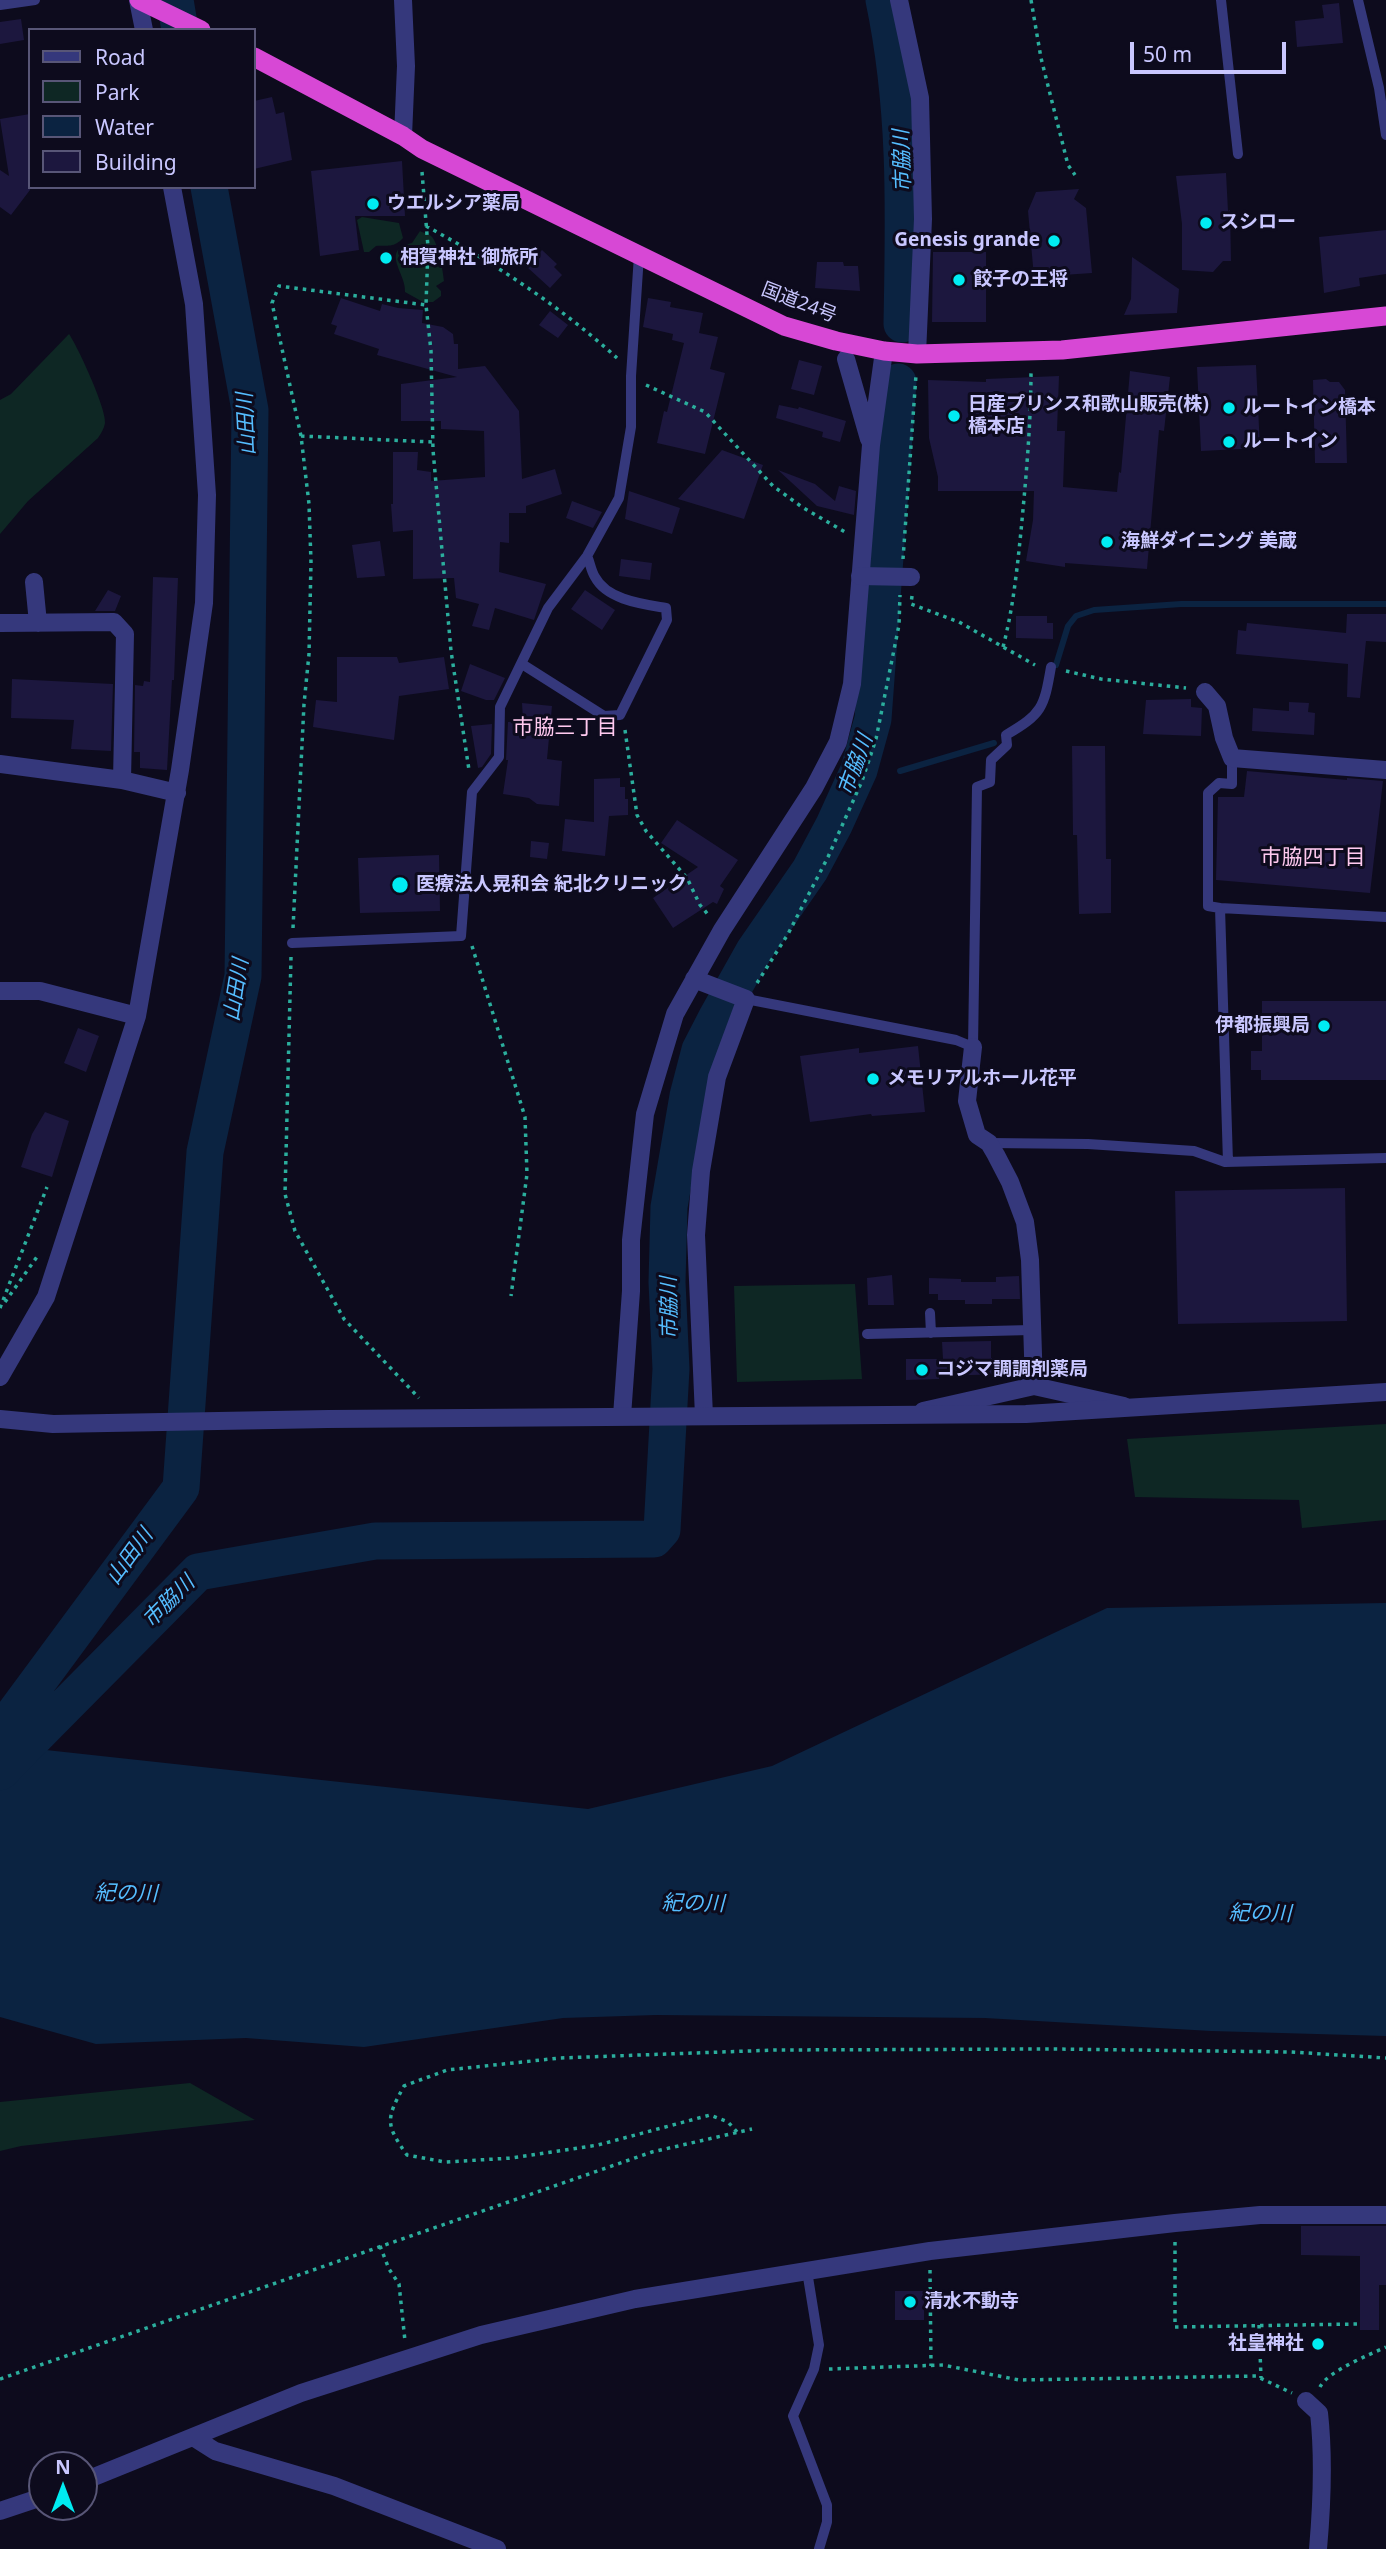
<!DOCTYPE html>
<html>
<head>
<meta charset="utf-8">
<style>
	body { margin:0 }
	#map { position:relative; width:1386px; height:2549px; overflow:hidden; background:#0d0b1d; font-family:"Noto Sans",sans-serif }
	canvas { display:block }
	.legend { position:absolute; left:28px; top:28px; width:228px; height:161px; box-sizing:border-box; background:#0d0b1d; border:2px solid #585677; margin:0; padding:9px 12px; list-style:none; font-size:21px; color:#c9c7ff }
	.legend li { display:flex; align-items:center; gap:14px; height:35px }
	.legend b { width:35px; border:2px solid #585677 }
	.north { position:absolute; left:28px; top:2451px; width:70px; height:70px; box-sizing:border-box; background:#0d0b1d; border:2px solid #585677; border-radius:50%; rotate:0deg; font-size:19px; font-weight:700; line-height:28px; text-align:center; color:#c9c7ff }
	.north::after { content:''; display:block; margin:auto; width:24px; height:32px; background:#00ecf2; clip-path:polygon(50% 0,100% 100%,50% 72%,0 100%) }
	.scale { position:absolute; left:1130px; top:42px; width:156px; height:32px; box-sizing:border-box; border:4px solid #c9c7ff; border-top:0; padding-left:9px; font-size:21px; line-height:24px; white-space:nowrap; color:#c9c7ff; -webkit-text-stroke:5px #0d0b1d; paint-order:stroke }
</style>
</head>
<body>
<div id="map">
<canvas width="1386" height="2549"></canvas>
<ul class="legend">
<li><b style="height:9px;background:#35387c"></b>Road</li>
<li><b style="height:19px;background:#0e2724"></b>Park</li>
<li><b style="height:19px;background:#0b2341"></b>Water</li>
<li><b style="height:19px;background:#1c173e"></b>Building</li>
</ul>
<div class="north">N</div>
<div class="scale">50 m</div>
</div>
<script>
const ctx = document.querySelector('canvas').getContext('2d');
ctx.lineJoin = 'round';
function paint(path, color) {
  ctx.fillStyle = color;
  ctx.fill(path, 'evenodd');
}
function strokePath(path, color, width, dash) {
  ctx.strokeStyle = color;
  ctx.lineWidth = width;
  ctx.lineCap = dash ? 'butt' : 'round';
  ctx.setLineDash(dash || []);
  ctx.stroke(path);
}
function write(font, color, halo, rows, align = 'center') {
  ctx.font = font + ' "Noto Sans","Noto Sans JP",sans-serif';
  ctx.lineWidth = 6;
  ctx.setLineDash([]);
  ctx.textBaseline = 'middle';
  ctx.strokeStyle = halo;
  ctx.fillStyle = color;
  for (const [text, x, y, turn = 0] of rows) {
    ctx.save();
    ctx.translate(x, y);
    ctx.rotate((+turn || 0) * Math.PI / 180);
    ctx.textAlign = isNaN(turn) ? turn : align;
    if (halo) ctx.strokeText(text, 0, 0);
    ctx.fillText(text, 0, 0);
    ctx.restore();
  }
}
paint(new Path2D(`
	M362,217L399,223L403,238C394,248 388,245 376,246L369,252H364L357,220Z
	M420,231C423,233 428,233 431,236C438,241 443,271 444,281L436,286L441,291V296L433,302H423L405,292C407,274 379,250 412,243Z
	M69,334C78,347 107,410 105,423C104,429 101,433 98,438L28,501L0,534V400L11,394Z
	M855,1284L862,1379L737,1382L734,1286Z
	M1386,1424V1520L1302,1528L1299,1500L1135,1497L1127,1439Z
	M190,2083L255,2120L21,2146L0,2151V2102Z`), '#0e2724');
paint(new Path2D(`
	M1386,1603V2036L1211,2031L985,2018L656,2015L563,2018L364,2047L246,2038L96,2044L0,2017V1745L588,1809L772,1766L1107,1608Z`), '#0b2341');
strokePath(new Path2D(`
	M1056,665L1068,626L1076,616L1094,610L1181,604H1386
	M900,771L994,743`), '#0b2341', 6);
strokePath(new Path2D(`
	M175,0L180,30
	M884,0C907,110 904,213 902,324
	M0,1733L181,1488L205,1152L243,976L250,410L209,187
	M0,1772L198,1572L375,1541L654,1539L662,1530L671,1369L667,1282L669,1207L688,1096L700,1050L717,1017L754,951L810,870L834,825L859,770L873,719L898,382`), '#0b2341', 37);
paint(new Path2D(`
	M1339,3L1343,43L1297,47L1295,21L1324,18L1322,5Z
	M21,19L24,40L0,44V22Z
	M272,97L276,114L284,112L292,160L254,169V101Z
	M30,114V190L11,215L0,207V170L9,176L0,119Z
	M402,161L405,216H355L359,250L320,256L311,171Z
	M1226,173L1228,211L1230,210L1231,261H1223L1213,272L1182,270V224L1176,176Z
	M1079,189L1074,199L1086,208L1092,273L1034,277L1028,211L1036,192Z
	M1386,230V274L1359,278L1360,286L1324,293L1319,237Z
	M542,250L557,264L554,267L562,275L550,288L527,267Z
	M933,252H986V322H932Z
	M1132,257L1179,289L1177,313L1124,315L1131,299Z
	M817,262H843L844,266H858L860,291L815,288Z
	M341,298L380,311L382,304L398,308L423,310L422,323L443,327L453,334L454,344H458V369L485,366L519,411L522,479L555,469L562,494L526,506V513H509V543L500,542L499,572L546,584L534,620L495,608L489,630L472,626L479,604L456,598L454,578L413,579V530L393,532L391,504H393V452H418L417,470L431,472V481L485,477L484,431L441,429V421H401V384L457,377L377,355L379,349L334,334L337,326L331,324Z
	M648,298L671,302L670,307L703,313L699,333L718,337L710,369L725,373L705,454L657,443L664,411L667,412L684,343L672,340L673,334L643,327Z
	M550,311L568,325L558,338L539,325Z
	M799,360L822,366L814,395L791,389Z
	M1256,365L1260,448L1201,451L1197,367Z
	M1130,371L1170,377L1164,431L1159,430L1147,569L1065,563V567L1026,561L1033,520L1034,491H938V477L929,438L928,380L986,382V379L1059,376L1057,431H1065L1063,487L1117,492L1119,472L1121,473Z
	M1326,379L1330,382H1339L1345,390L1347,463H1315L1313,380Z
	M779,405L798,409L799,407L846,421L840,442L822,437L823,432L776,418Z
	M722,450L763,465L744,519L678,499Z
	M778,470L815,484L835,501L839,486L856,491L854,515L817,506Z
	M629,491L680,508L672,534L625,519Z
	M572,501L602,512L593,528L566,518Z
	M380,541L385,576L357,578L352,545Z
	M621,559L652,563L650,580L619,576Z
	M153,577L178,578L174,680H172L167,770L140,768V752H134L135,685L143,686L144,681L150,682Z
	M108,590L121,596L115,611H95Z
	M585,590L615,610L602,630L571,609Z
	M1347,614H1386V642L1366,641L1360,698L1347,697L1348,664L1236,654L1238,630L1246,631L1247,623L1346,633Z
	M1016,616H1047V623H1053V639L1016,638Z
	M337,657H397L399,663L444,657L449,689L399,696L394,740L313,727L316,700L337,702Z
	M470,664L505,678L494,700H486L461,691Z
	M12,679L113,684L111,751L71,749L74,720L11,718Z
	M1191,699V707L1202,708L1201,736L1143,734L1146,700Z
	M1289,702L1309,703L1308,712L1315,713L1314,735L1252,731L1253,708L1289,711Z
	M522,703L552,706L547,759L562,761L559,806L537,804L529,798L503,794L508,760H506L508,722L523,721Z
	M492,724L491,754L482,767L478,768L471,726Z
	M1072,746H1105L1106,859H1111V913L1079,914L1077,835H1073Z
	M1247,771L1347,780V778L1383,781L1370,893L1216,880L1218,797H1244Z
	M620,778V787H625V799H628V815L609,816L605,856L562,851L565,819L594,822V779Z
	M677,820L738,860L720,886L724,889L717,904L713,902L673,928L653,898L698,867L661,843Z
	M531,841L549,843L547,859L530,857Z
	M439,855L440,911L360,913L358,858Z
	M1262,1001H1386V1080H1261V1070H1251V1051H1262Z
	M78,1028L99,1036L86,1072L64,1063Z
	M918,1046L925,1112L872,1116L871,1114L810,1122L800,1056L859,1048V1053Z
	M45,1112L69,1121L52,1177L21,1167L32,1134Z
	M1345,1188L1347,1321L1178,1324L1175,1191Z
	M892,1275L894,1305H868L867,1278Z
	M1019,1276L1020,1299H992V1304H965V1300H938V1294H929V1278L961,1279V1282H996V1277Z
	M991,1341V1358L1004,1357L1005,1374L939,1376V1379L906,1380V1359H943L942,1342Z
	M1301,2226H1386V2285H1379V2330H1360V2256L1301,2255Z
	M895,2291H924V2320H895Z`), '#1c173e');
strokePath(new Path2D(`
	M1031,0L1041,58L1068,165L1075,175
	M422,172L428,247L426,305L431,351L433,450L451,651L469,770
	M426,226C494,263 560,306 617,358
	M646,385L705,412L773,486L802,507L845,532
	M301,436L432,442
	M903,559L916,375
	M912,596L911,604L959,622L1035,665
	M1003,647C1013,609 1017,570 1021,531C1026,478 1031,424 1031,370
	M1066,671L1101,679L1186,688
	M625,730L637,815L646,831L687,878L700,905L710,917
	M293,928L304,704L309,654L311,562L309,504L301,436L272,303L279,286L426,305
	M472,946L525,1117L527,1174L511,1296
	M291,957L285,1194L295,1231L344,1319L419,1398
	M757,983L788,934L828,857L862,781L876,739L899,625L900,595
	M5,1302L39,1254
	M0,1308L47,1187
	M737,2132L728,2122L710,2115L598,2145L512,2158L445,2162L407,2155C385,2124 386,2119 404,2086L447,2070L560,2058L775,2050L1054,2049L1291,2052L1386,2058
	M1175,2242V2327L1357,2324
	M380,2246L389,2269L399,2284L405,2341
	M930,2270L931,2366
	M1259,2325L1261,2378
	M829,2369L943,2365L1019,2380L1256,2376L1292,2393
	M0,2379L652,2152L752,2129
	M1320,2387C1328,2371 1369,2355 1386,2347`), '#2bae9d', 3.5, [3.5, 5]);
strokePath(new Path2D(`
	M1221,0L1238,154
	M1358,0L1379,88L1386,135
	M0,5L35,0
	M522,664L604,716L620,715L667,620L666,608C643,604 607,600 595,577C591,571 590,562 587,556
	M1220,908L1386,917
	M292,943L461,936L472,792L499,757L500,707L548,608L587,556L619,498L631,427V376L639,255
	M746,999L956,1040L973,1047L977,787L990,782L991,760L1007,745L1006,735C1042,714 1044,708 1051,667
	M989,1143L1088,1144L1194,1151L1225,1162L1386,1158
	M1228,1162L1220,908L1208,906V793L1219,783L1232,784V758
	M930,1313L931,1333
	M867,1334L1031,1330
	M807,2271L819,2345L814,2369L793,2416L827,2505V2522L819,2549`), '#35387c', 10);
strokePath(new Path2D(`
	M138,0L144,30
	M899,0L920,98L923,219L917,354
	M403,136L406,66L403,0
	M846,359L869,439
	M34,582L38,623
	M0,623L114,622L125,634L122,780
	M1205,692L1217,706L1224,738L1232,758L1386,770
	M0,764L122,780L177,793
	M694,979L746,999L717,1077L701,1171L696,1235L704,1416
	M0,991H40L137,1016
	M973,1047L967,1101L977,1135L989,1143L996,1155L1010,1182L1025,1222L1030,1260L1034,1386
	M0,1377L46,1297L137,1016L180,770L204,603L207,495L194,304L172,187
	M923,1411L1034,1386L1124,1406
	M622,1416L631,1291V1240L645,1114L675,1014L722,930L814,788L838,742L852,684L871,445L884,351
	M1306,2401L1319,2413C1324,2458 1322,2504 1318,2549
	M193,2437L215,2451L334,2486L497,2549
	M84,2481L301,2393L481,2335L635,2299L930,2251L1175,2223L1260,2215H1386
	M0,2511L42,2497`), '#35387c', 18);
strokePath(new Path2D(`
	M0,1419L53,1424L328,1419L1026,1414L1386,1392`), '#35387c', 18);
strokePath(new Path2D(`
	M139,0L201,30
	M254,57L403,136L422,149L735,302L784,326L836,341L884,351L917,354L1062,350L1386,316`), '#d748d5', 19);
strokePath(new Path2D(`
	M860,576L911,577`), '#35387c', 18);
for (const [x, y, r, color] of [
	[373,204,7,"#00ecf2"],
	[1206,223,7,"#00ecf2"],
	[1054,241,7,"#00ecf2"],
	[386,258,7,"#00ecf2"],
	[959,280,7,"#00ecf2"],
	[1229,408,7,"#00ecf2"],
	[954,416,7,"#00ecf2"],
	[1229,442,7,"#00ecf2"],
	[1107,542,7,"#00ecf2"],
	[400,885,9,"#00ecf2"],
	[1324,1026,7,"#00ecf2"],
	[873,1079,7,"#00ecf2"],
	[922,1370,7,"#00ecf2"],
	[910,2302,7,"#00ecf2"],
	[1318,2344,7,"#00ecf2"]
]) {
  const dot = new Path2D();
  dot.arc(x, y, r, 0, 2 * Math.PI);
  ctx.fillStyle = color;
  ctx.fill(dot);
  strokePath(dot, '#0d0b1d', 2.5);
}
write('bold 19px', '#c9c7ff', '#0d0b1d', [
	["ウエルシア薬局",387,204],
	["スシロー",1220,223],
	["Genesis grande",1040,241,"right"],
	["相賀神社 御旅所",400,258],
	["餃子の王将",973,280],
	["日産プリンス和歌山販売(株)",968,405],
	["橋本店",968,427],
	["ルートイン橋本",1243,408],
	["ルートイン",1243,442],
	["海鮮ダイニング 美蔵",1121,542],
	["医療法人晃和会 紀北クリニック",416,885],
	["伊都振興局",1310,1026,"right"],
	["メモリアルホール花平",887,1079],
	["コジマ調調剤薬局",936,1370],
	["清水不動寺",924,2302],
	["社皇神社",1304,2344,"right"]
], 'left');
write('19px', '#c9c7ff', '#0d0b1d', [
	["国道24号",799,303,21]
]);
write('italic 21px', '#55bdff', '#0d0b1d', [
	["市脇川",903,161,-92],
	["山田川",247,424,-93],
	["市脇川",856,765,-70],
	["山田川",237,990,-81],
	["市脇川",670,1308,-91],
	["山田川",130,1557,-54],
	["市脇川",169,1602,-45],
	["紀の川",126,1894,1],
	["紀の川",693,1904,1],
	["紀の川",1260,1914,1]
]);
write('21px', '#ffc9ef', '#0d0b1d', [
	["市脇三丁目",565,728],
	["市脇四丁目",1313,858]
]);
</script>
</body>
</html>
